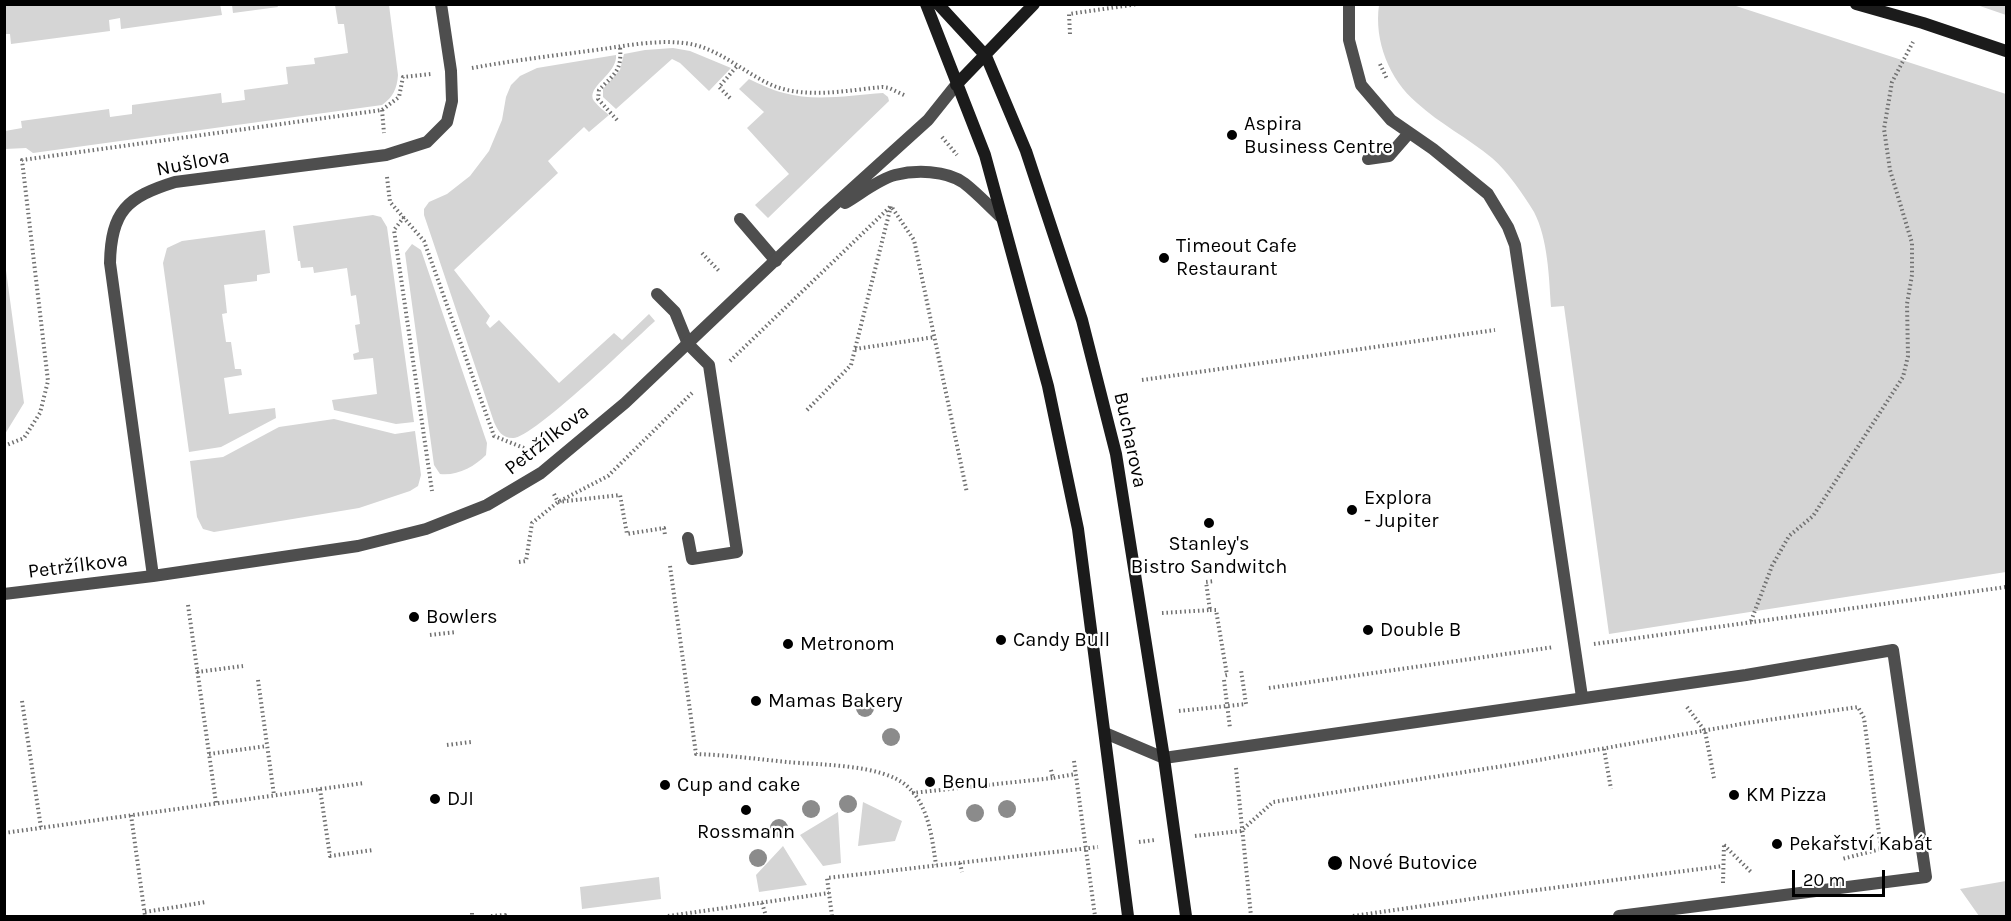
<!DOCTYPE html>
<html>
<head>
<meta charset="utf-8">
<style>
	body { margin:0 }
	#map { position:relative; width:2011px; height:921px; overflow:hidden; background:#fff; font-family:Karla,sans-serif }
	canvas { display:block }
	.frame { position:absolute; inset:0; border:6px solid #000; pointer-events:none }
	.scale { position:absolute; left:1792px; top:870px; width:93px; height:27px; box-sizing:border-box; border:3px solid #000; border-top:0; padding-left:8px; font-size:18px; line-height:21px; white-space:nowrap; color:#000; -webkit-text-stroke:4px #fff; paint-order:stroke }
</style>
</head>
<body>
<div id="map">
<canvas width="2011" height="921"></canvas>
<div class="frame"></div>
<div class="scale">20 m</div>
</div>
<script>
const ctx = document.querySelector('canvas').getContext('2d');
ctx.lineJoin = 'round';
function paint(path, color) {
  ctx.fillStyle = color;
  ctx.fill(path, 'evenodd');
}
function strokePath(path, color, width, dash) {
  ctx.strokeStyle = color;
  ctx.lineWidth = width;
  ctx.lineCap = dash ? 'butt' : 'round';
  ctx.setLineDash(dash || []);
  ctx.stroke(path);
}
function write(font, color, halo, rows, align = 'center') {
  ctx.font = font + ' Karla,sans-serif';
  ctx.lineWidth = 4.5;
  ctx.setLineDash([]);
  ctx.textBaseline = 'middle';
  ctx.strokeStyle = halo;
  ctx.fillStyle = color;
  for (const [text, x, y, turn = 0] of rows) {
    ctx.save();
    ctx.translate(x, y);
    ctx.rotate((+turn || 0) * Math.PI / 180);
    ctx.textAlign = isNaN(turn) ? turn : align;
    if (halo) ctx.strokeText(text, 0, 0);
    ctx.fillText(text, 0, 0);
    ctx.restore();
  }
}
paint(new Path2D(`
	M220,4L222,15L121,29L120,18L109,20L110,31L11,44L10,34H5V5Z
	M232,5H277L278,7L233,13Z
	M335,5H389L398,75C397,89 393,97 382,105L33,153L26,148L5,149V131L22,128L21,121L109,109L110,117L132,114V105L221,93L222,103L245,100L244,90L288,84L286,67L315,64L314,58L348,53L344,24H338Z
	M1379,5H1733L2006,94V572L1609,634L1564,306L1551,307C1549,277 1548,239 1534,212C1523,194 1508,172 1492,158C1468,138 1440,124 1417,103C1389,79 1374,41 1379,5Z
	M1977,5H2006V15Z
	M673,48L690,51L731,68L709,91L680,63L672,59L616,109L603,97V89L620,70L624,54L645,50Z
	M616,55C618,74 585,87 594,101C598,106 604,111 609,115L589,132L584,127L548,161L558,173L454,270L490,316L486,323L490,328L499,320L559,383L614,333L622,340L649,314L655,321C635,339 532,439 513,438C502,438 498,431 494,422L424,215V209L429,202L447,194L470,176L489,151L502,120L506,97L511,85L520,76L537,68Z
	M749,79C760,84 771,90 784,93C815,102 851,95 883,93L888,97L889,101L768,218L755,205L789,174L747,128L764,112L739,89Z
	M373,215L381,217L387,227L414,422L396,424L334,410L332,400L377,394L373,358L354,360L353,354L359,352L355,325L360,324L356,295L351,296L347,268L314,273L313,267L301,268L300,261H298L293,226Z
	M265,230L270,273L257,275V281L224,285L227,313L222,314L226,342H231L235,369H241L242,375L224,378L229,414L275,408L276,418L221,447L189,452L163,263L167,248L182,241Z
	M412,244L421,250L487,443L486,455C474,467 457,476 440,474L434,465L405,253Z
	M5,263L24,403L5,434H4Z
	M334,419L395,434L415,431L421,475L418,486L410,491L359,508L214,532L203,529L197,517L190,461L223,457L279,427Z
	M863,802L902,821L895,841L858,846Z
	M838,812L841,863L823,866L800,835Z
	M783,846L807,885L759,892L756,875Z
	M659,877L661,899L582,909L580,887Z
	M2006,881V916H1979L1960,889Z`), '#d5d5d5');
strokePath(new Path2D(`
	M1070,34L1069,14L1138,4
	M1380,64L1387,79
	M472,68C515,60 559,55 603,49C629,45 658,40 684,43C719,47 743,73 774,86C807,99 849,90 883,87L889,88L906,96
	M730,98L719,87L738,65
	M382,110L384,133
	M617,120L598,99L599,90C615,73 622,71 620,47
	M942,137L957,155
	M387,177L390,202L424,241L494,436L524,448
	M404,217L394,230L432,491
	M702,253L719,271
	M855,349L935,337
	M730,361L891,206
	M1142,380L1495,330
	M807,410L851,365L891,206L914,240L967,493
	M4,446L24,438L40,413L48,381L22,160L382,110L399,97L403,77L431,74
	M554,494L558,502
	M558,502L620,495L627,534L664,528L665,535
	M519,562L526,561L532,523L558,502L608,476L692,393
	M670,566L696,754C727,755 757,759 787,762C819,765 882,764 907,786C929,806 932,838 936,865
	M188,605L216,803
	M1210,610H1216L1227,675L1223,676
	M1162,613L1210,610L1206,582L1215,581
	M1751,621L1772,566L1789,536L1813,516L1903,377L1908,356L1907,304L1912,275V243L1890,170L1884,129L1892,82L1913,42
	M430,635L456,632
	M1594,644L2006,587
	M197,672L243,666
	M258,680L274,795
	M1224,680L1230,728
	M1269,688L1554,647
	M22,701L41,828
	M1687,707L1705,731L1714,778
	M1179,711L1246,704L1241,670
	M447,745L471,742
	M1604,749L1611,789
	M209,754L267,746
	M1074,761L1095,916
	M1236,768L1251,916
	M1051,770L1053,778L1076,774
	M320,789L330,856L373,850
	M912,793L1053,778
	M131,815L145,916
	M4,833L364,783
	M1195,836L1241,831L1273,802L1516,764L1747,723L1858,707L1864,718L1881,849L1842,859
	M1139,842L1155,840
	M1724,845L1751,872
	M960,863L962,872
	M1723,883L1724,844
	M762,903L766,916
	M145,912L206,902
	M472,913V916
	M491,916L505,915V916
	M668,916L829,893
	M832,916L827,878L1098,847
	M1353,916L1506,894L1723,866`), '#707070', 4, [1.5, 3]);
strokePath(new Path2D(`
	M1349,4V40L1361,85L1391,120L1433,149L1488,194L1508,227L1515,245L1582,697
	M1368,159L1389,156L1409,133
	M740,219L776,261
	M657,294L675,312L688,344L709,365L737,552L692,559L688,538
	M1105,733L1164,758L1746,675L1893,650L1926,877L1619,916`), '#4e4e4e', 12);
strokePath(new Path2D(`
	M845,203C859,195 879,179 895,175C915,170 946,170 964,183C977,193 989,206 1002,218
	M153,576L110,263C111,211 127,197 175,182L386,155L427,142L447,122L452,101L451,71L441,4
	M4,594L153,576L358,546L426,529L487,505L541,473L625,403L823,215L928,120L956,85`), '#4e4e4e', 12);
strokePath(new Path2D(`
	M926,4L985,155L1048,386L1078,529L1128,916
	M938,4L986,56L1026,151L1082,320L1116,454L1164,758L1186,916
	M1856,4L1923,23L2006,51
	M956,85L1034,4`), '#1b1b1b', 12);
ctx.fillStyle = '#8b8b8b';
for (const [x, y] of [
	[865,708],
	[891,737],
	[848,804],
	[811,809],
	[1007,809],
	[975,813],
	[779,828],
	[758,858]
]) {
  ctx.beginPath();
  ctx.arc(x, y, 9, 0, 2 * Math.PI);
  ctx.fill();
}
for (const [x, y, r, color] of [
	[1232,135,6,"#000"],
	[1164,258,6,"#000"],
	[1352,510,6,"#000"],
	[1209,523,6,"#000"],
	[414,617,6,"#000"],
	[1368,630,6,"#000"],
	[1001,640,6,"#000"],
	[788,644,6,"#000"],
	[756,701,6,"#000"],
	[930,782,6,"#000"],
	[665,785,6,"#000"],
	[1734,795,6,"#000"],
	[435,799,6,"#000"],
	[746,810,6,"#000"],
	[1777,844,6,"#000"],
	[1335,863,8,"#000"]
]) {
  const dot = new Path2D();
  dot.arc(x, y, r, 0, 2 * Math.PI);
  ctx.fillStyle = color;
  ctx.fill(dot);
  strokePath(dot, '#fff', 2);
}
write('20px', '#000', '#fff', [
	["Aspira",1244,124],
	["Business Centre",1244,147],
	["Timeout Cafe",1176,246],
	["Restaurant",1176,269],
	["Explora",1364,498],
	["- Jupiter",1364,521],
	["Stanley's",1209,544,"center"],
	["Bistro Sandwitch",1209,567,"center"],
	["Bowlers",426,617],
	["Double B",1380,630],
	["Candy Bull",1013,640],
	["Metronom",800,644],
	["Mamas Bakery",768,701],
	["Benu",942,782],
	["Cup and cake",677,785],
	["KM Pizza",1746,795],
	["DJI",447,799],
	["Rossmann",746,832,"center"],
	["Pekařství Kabát",1789,844],
	["Nové Butovice",1348,863]
], 'left');
write('20px', '#000', '#fff', [
	["Nušlova",193,163,-11],
	["Petržílkova",547,440,-38],
	["Bucharova",1130,440,78],
	["Petržílkova",78,566,-7]
]);
</script>
</body>
</html>
